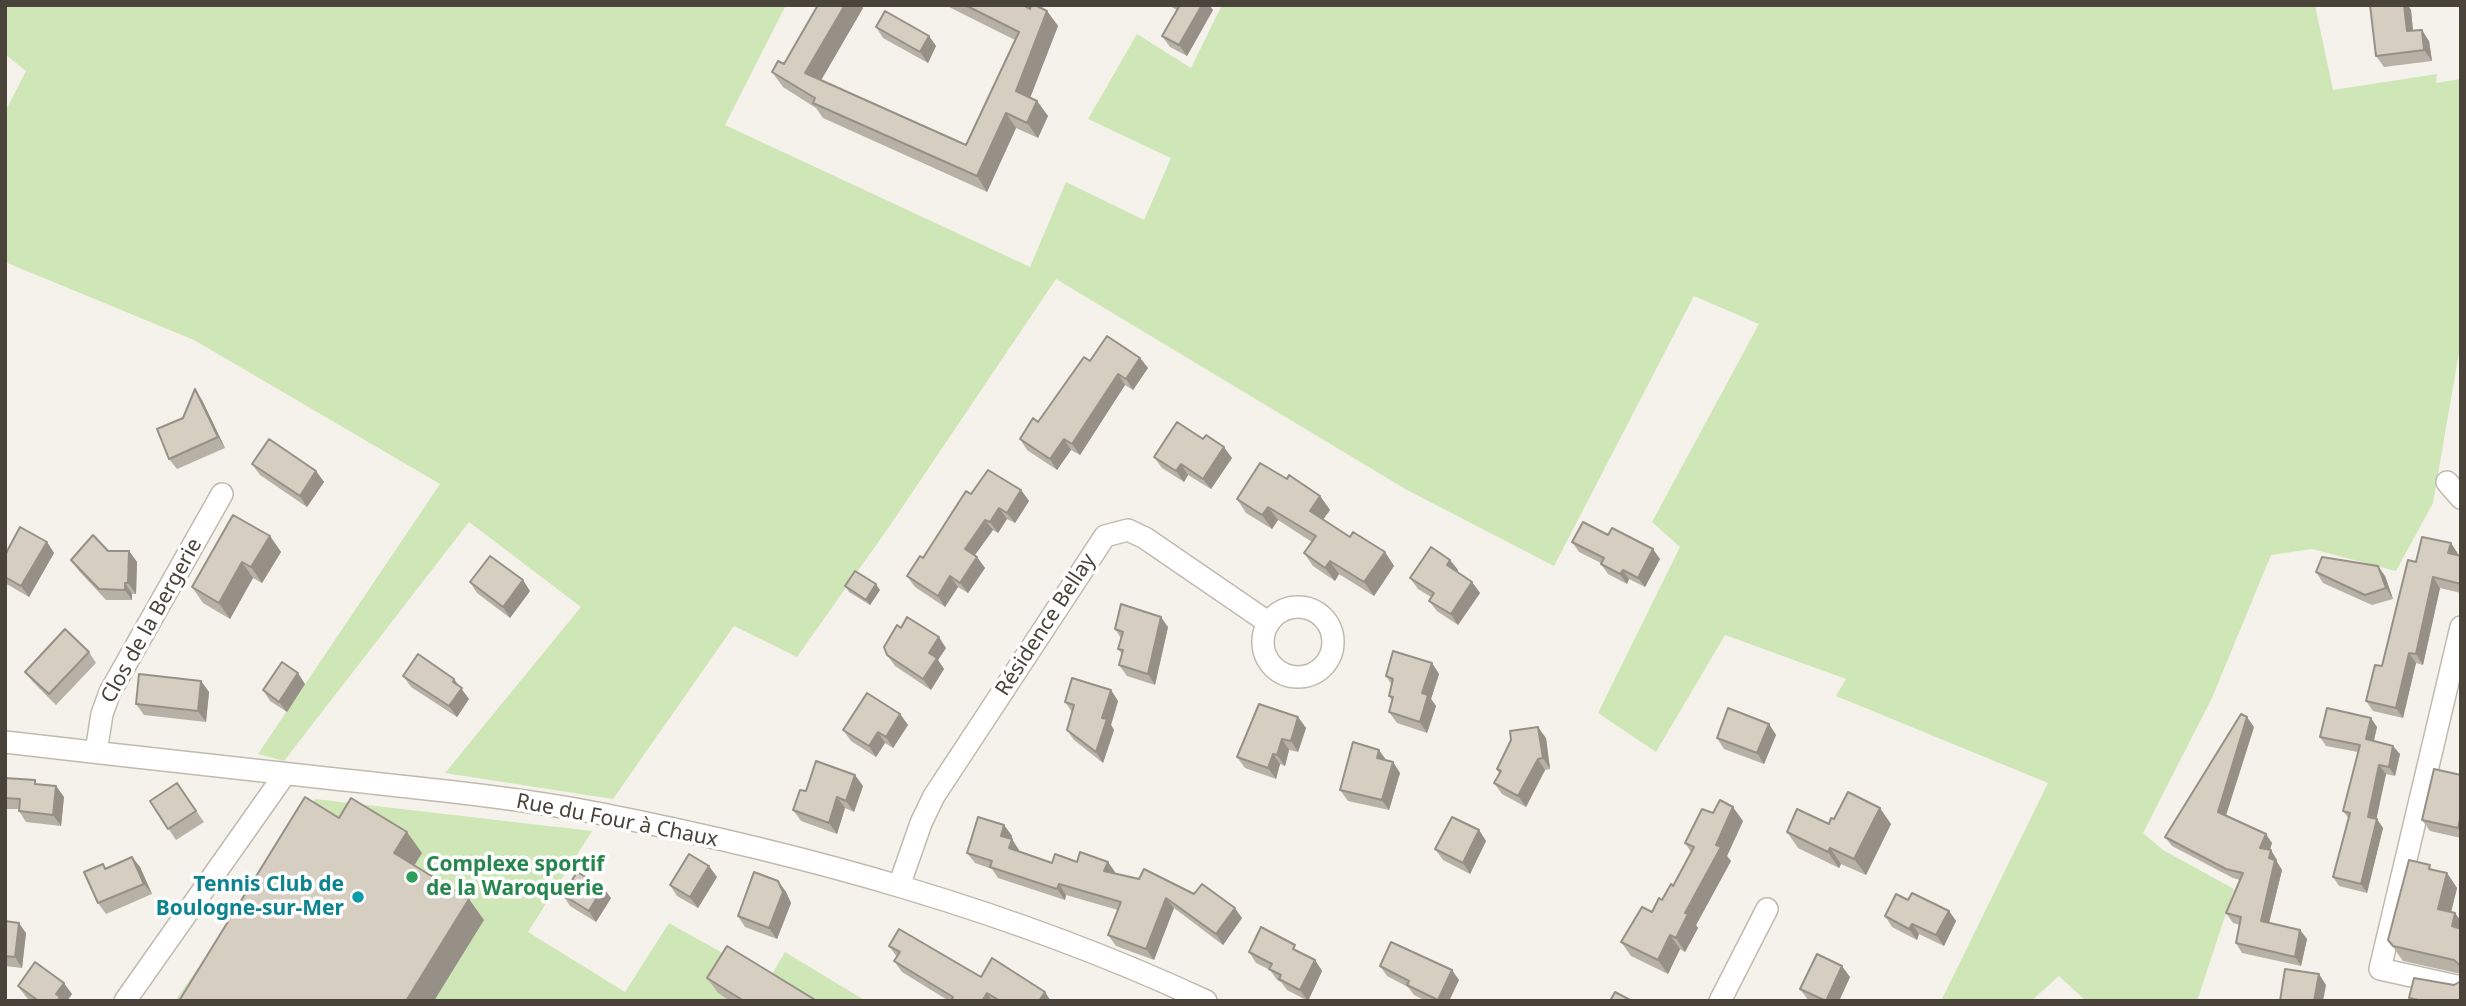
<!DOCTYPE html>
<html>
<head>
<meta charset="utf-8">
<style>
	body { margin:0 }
	#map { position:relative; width:2466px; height:1006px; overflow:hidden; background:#f5f2ec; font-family:"Noto Sans",sans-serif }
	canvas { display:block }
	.frame { position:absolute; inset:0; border:7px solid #494339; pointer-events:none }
</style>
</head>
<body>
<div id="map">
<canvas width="2466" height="1006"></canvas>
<div class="frame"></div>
</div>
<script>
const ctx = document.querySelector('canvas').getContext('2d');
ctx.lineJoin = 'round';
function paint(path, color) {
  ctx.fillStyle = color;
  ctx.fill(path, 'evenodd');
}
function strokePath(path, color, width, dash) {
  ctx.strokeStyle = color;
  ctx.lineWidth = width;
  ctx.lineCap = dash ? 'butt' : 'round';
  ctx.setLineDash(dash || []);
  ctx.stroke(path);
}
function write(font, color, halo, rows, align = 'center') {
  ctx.font = font + ' "Noto Sans",sans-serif';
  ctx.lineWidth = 7;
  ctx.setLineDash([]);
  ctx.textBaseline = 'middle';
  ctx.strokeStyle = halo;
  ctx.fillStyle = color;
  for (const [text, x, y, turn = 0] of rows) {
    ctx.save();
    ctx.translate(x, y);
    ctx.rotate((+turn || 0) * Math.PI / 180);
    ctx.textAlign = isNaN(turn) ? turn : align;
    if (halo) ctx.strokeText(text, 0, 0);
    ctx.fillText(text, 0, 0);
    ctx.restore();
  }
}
paint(new Path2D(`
	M5,5H786L725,125L1030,267L1066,182L1144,220L1171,158L1088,119L1137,34L1191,68L1221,7L1218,5H2315L2333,90L2437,74L2436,83L2461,79V341L2433,503L2396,571L2312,549L2271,555L2212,698L2143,833L2163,850L2234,889L2197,1001H2086L2059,976L2031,1001H1941L2048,783L1836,696L1846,679L1725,635L1656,752L1598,713L1680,547L1652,522L1759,324L1694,296L1554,566L1407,490L1056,279L891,524L797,657L734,626L613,799L445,773L581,607L469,522L284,761L258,754L440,484L194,340L5,262V112L26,71L5,54Z
	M315,799L592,831L528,932L625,992L669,923L769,979L785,952L866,1001H175Z`), '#cfe6b7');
const street = new Path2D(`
	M2447,482L2461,498
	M1263 642a35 35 0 1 1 70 0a35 35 0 1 1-70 0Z
	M2461,627L2380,969L2461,987
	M5,742C112,754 219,767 326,778C416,788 507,796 597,813C806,854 1013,911 1206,1001
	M96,752L102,714L110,692L222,494
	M899,886L921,823L934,796L1105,536L1128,530L1145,538L1269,623
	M125,1001L285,774
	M1720,1001L1767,909`);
strokePath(street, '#c0baae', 24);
strokePath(street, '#fff', 21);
paint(new Path2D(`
	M818,5H861L863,8L821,80L966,145L1015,40L945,5H1023L1030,9L1047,11L1058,26L1030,97L1037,101L1048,116L1038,138L1016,128L987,192L823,118L816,108L783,87L772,72L784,64Z
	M1168,5H1209L1213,10L1187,56L1170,47L1162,36L1177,10Z
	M2411,10L2413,31L2429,41L2432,61L2384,67L2376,56Z
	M876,27L929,36L936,46L928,63L883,38Z
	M1140,358L1148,368L1133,390L1125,385L1080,455L1071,450L1057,470L1027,450L1020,439L1038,422L1090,361Z
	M202,400L225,448L177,469L169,459L183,418Z
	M1154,457L1232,458L1211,489L1188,475L1184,482L1162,468Z
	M252,464L316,471L324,482L307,507L260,475Z
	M1287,479L1320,496L1330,510L1323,520L1350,537L1385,552L1394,566L1374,596L1339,574L1335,581L1313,566L1304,553L1312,542L1278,520L1272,529L1246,513L1237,499Z
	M1021,490L1029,501L1015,523L1007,519L998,533L993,530L975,555L985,568L968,593L958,587L945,607L915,587L907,576L923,558L971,494Z
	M270,536L281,552L262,583L253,578L230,619L203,603L192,587Z
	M47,542L54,553L29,597L5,583V555Z
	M1572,542L1660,559L1645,587L1629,579L1627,584L1608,574L1601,564V563L1579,552Z
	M2451,543L2458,554V555L2461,556V593L2440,588L2423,665L2416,663L2403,718L2373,711L2366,701L2382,666L2416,562Z
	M108,551H129L137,562L136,594H132V600H106L79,571L71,560Z
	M1450,560L1458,570L1457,572L1472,582L1480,593L1458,625L1437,611L1429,601L1431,597L1418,589L1410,578Z
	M2316,572L2385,576L2393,599L2372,605L2323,583Z
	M470,582L530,591L510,618L477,593Z
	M845,586L880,590L870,605L849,592Z
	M1168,627L1155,685L1127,676L1119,665L1122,654L1118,649L1121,638L1115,629Z
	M901,628L946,648L938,660L944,669L931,690L895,666L887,655Z
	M89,652L96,663L56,705L33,682L25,672Z
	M1432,663L1439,674L1431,699L1436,706L1427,733L1397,723L1389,712L1392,701L1389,696L1392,685L1386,676Z
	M403,676L460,687L469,699L457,717L411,687Z
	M201,681L209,692L206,722L144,715L136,704Z
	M305,684L287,712L270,701L263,690Z
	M1111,690L1118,701L1111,725L1114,730L1103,763L1074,740L1067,730L1072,712L1065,702Z
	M900,714L908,725L893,748L885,743L876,757L851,741L843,730Z
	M1298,717L1306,728L1298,752L1289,750L1285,766L1280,764L1276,779L1245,768L1237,757Z
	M1769,724L1776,735L1764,764L1724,749L1717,738Z
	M2254,727L2226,816L2272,843L2270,850L2277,860V862L2282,870L2269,923L2300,930L2307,939L2301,966L2242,953L2236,943L2240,925L2233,923L2226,913L2240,880L2233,878L2172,846L2165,837Z
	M2377,727L2374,741L2400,754L2395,776L2386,774L2376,819L2383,828L2367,893L2339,886L2333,877L2349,819L2343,811L2358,752L2326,746L2320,737Z
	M1546,738L1550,769L1545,770L1526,807L1502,794L1494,783L1499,773L1497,769Z
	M1386,761L1393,762L1400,773L1389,810L1348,801L1340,790Z
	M5,775L6,778L38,784L56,786L64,797L61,826L26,822L19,811V809H5Z
	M2461,775V838L2430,831L2422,820Z
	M177,783L204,822L176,840L150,801Z
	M863,786L854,812L845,808L837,834L801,821L793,810L806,791Z
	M1713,813L1743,821L1727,856L1731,861L1696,925L1698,928L1685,952L1680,949L1668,974L1631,956L1621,942L1652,912L1673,886L1691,852L1685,843Z
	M1834,819L1891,824L1866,875L1841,864L1839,868L1798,848L1787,832L1829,824Z
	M1004,825L1012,836L1011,839L1019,850V851L1052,863L1108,862L1115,873L1242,918L1223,945L1174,908L1154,960L1116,946L1108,935L1118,910L1066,895L1065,900L998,878L992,869L975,863L967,853Z
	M1479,830L1486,841L1470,874L1443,860L1435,849Z
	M132,857L140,867L152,894L106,914L98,903L103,864L106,868Z
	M2434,870L2447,873L2457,888L2451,912L2461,921V974L2403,961L2388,940Z
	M717,877L698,908L677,896L670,885Z
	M778,881L786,892L791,903L777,939L745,927L738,916Z
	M563,895L611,898L596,922L570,906Z
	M1908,900L1949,911L1956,921L1944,946L1919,934L1917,940L1892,927L1885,916Z
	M5,921L26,933L22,968L5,966Z
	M889,946L981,977L1051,1001H949L902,972L894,961L897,957Z
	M1249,952L1301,953L1315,960L1322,971L1308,1001L1287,990L1281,982L1277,980L1270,970L1256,963Z
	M1380,966L1459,980L1449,1001H1426L1414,995L1408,987L1387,976Z
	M1850,977L1839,1001H1810L1808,1000L1800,989Z
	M707,978L817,1001H730L718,993Z
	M18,986L72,994L67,1001H30L26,997Z`), '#b8b1a6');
paint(new Path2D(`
	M845,5H861L863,8L816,89L805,73Z
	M1202,5H1209L1213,10L1187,56L1179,45Z
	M2404,5H2408L2411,10L2414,42L2407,31Z
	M1047,11L1058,26L1027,106L1016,91Z
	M2422,30L2429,41L2432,61L2424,50Z
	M929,36L936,46L928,63L920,52Z
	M1037,101L1048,116L1038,138L1027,123Z
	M1006,113L1016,128L987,192L977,176Z
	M1140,358L1148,368L1133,390L1126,379Z
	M1118,374L1125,385L1080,455L1072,444Z
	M195,389L202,400L225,448L218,437Z
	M1064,439L1071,450L1057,470L1050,459Z
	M1224,447L1232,458L1211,489L1203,479Z
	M1181,464L1188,475L1184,482L1176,471Z
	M316,471L324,482L307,507L300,496Z
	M1021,490L1029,501L1015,523L1007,513Z
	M1320,496L1330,510L1319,525L1310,511Z
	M1268,507L1278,520L1272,529L1262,515Z
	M999,508L1007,519L998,533L990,522Z
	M985,520L993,530L972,559L965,549Z
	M270,536L281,552L262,583L251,567Z
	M47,542L54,553L29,597L21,586Z
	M2451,543L2458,554L2456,564L2448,553Z
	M1653,549L1660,559L1645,587L1638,578Z
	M129,551L137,562L136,594L128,583Z
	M1385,552L1394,566L1374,596L1364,582Z
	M977,557L985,568L968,593L960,583Z
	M1450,560L1458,570L1454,576L1447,565Z
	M1330,561L1339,574L1335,581L1325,568Z
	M242,562L253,578L230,619L219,603Z
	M2378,566L2385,576L2393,599L2386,588Z
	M1623,570L1629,579L1627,584L1620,574Z
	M950,576L958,587L945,607L938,596Z
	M2433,577L2440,588L2423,665L2416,654Z
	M523,580L530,591L510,618L503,607Z
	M1472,582L1480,593L1458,625L1451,614Z
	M125,583L132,594V600L125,590Z
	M876,584L880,590L870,605L866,600Z
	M1161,617L1168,627L1155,685L1148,674Z
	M939,637L946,648L938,660L944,669L931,690L923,679L929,653Z
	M2409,653L2416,663L2403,718L2396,708Z
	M1432,663L1439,674L1431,699L1436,706L1427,733L1420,722L1422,693Z
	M298,673L305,684L287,712L279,702Z
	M454,679L469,699L457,717L449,706L453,682Z
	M201,681L209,692L206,722L198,711Z
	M1111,690L1118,701L1111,725L1114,730L1103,763L1096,752L1102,718Z
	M900,714L908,725L893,748L886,737Z
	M1298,717L1306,728L1298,752L1291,741Z
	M2247,717L2254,727L2224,821L2218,812Z
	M2371,718L2377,727L2372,748L2366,739Z
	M1769,724L1776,735L1764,764L1757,753Z
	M1538,727L1546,738L1550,769L1543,758Z
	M878,732L885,743L876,757L869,746Z
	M1282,739L1289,750L1285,766L1277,755Z
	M2393,746L2400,754L2395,776L2389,767Z
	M1379,750L1387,761L1377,758Z
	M1273,754L1280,764L1276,779L1268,768Z
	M1538,759L1545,770L1526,807L1518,796Z
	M1393,762L1400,773L1389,810L1382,800Z
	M2379,765L2386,774L2375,826L2368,817Z
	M855,775L863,786L854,812L846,801Z
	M56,786L64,797L61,826L53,815Z
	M837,797L845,808L837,834L829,823Z
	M1733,807L1743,821L1727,856L1731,861L1696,925L1698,928L1685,952L1676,938L1685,913Z
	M1880,808L1891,824L1866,875L1854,859Z
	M2461,815V832L2458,828Z
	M2377,819L2383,828L2367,893L2361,884Z
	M1004,825L1012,836L1009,846L1001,836Z
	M1479,830L1486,841L1470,874L1463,863Z
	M407,832L422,853L409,874L394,853Z
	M2266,834L2272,843L2267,858L2260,848Z
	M1012,839L1019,850L1016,858L1009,848Z
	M1830,848L1841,864L1839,868L1828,852Z
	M2271,850L2277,860V862L2282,870L2267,931L2261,921Z
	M132,857L140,867L152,894L144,884Z
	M1108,862L1115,872L1112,881L1104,871Z
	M709,866L717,877L698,908L690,897Z
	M2447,873L2457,888L2448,924L2438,909Z
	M778,881L786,892L791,903L777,939L769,928Z
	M1059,884L1066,895L1065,900L1057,889Z
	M603,887L611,898L596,922L589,911Z
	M1166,898L1174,908L1154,960L1146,949Z
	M469,899L484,920L434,1001H406Z
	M1235,908L1242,918L1223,945L1216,934Z
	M1949,911L1956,921L1944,946L1936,935Z
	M2455,913L2461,921V939L2452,926Z
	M19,923L26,933L22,968L15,957Z
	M1912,924L1919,934L1917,940L1909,929Z
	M2300,930L2307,939L2301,966L2295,957Z
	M1670,935L1680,949L1668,974L1658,960Z
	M1315,960L1322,971L1308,1001L1300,990Z
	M1842,966L1850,977L1839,1001H1826Z
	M1452,970L1459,980L1449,1001H1438V1000Z
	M2319,974L2326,985L2323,1001H2314Z
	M64,983L72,994L67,1001H57L56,994Z
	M1045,992L1051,1001H1039Z
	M987,993L992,1001H982Z`), '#969087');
const building = new Path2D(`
	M818,5H845L805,73L966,145L1019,32L965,5H1023L1030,9L1031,5H1035L1047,11L1016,91L1037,101L1027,123L1006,113L977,176L813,103L815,98L772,72L778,61L784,64Z
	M1180,5H1202L1179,45L1162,36Z
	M2370,5H2404L2407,31L2422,30L2424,50L2376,56Z
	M885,11L929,36L920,52L876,27Z
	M1107,336L1140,358L1126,379L1118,374L1072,444L1064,439L1050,459L1020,439L1033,418L1038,422L1084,357L1090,361Z
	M195,389L218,437L169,459L157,429L183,418Z
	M1177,422L1203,439L1206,435L1224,447L1203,479L1181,464L1176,471L1154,457Z
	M269,439L316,471L300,496L252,464Z
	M1260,463L1287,479L1289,475L1320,496L1310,511L1350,537L1353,532L1385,552L1364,582L1330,561L1325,568L1304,553L1316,536L1268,507L1262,515L1237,499Z
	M988,470L1021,490L1007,513L999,508L990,522L985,520L965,549L977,557L960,583L950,576L938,596L907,576L920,556L923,558L966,491L971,494Z
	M233,515L270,536L251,567L242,562L219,603L192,587Z
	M1583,522L1608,535L1612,528L1653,549L1638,578L1623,570L1620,574L1601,564L1604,558L1572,542Z
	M20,527L47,542L21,586L5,577V555Z
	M93,535L108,551H129L128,583H125V590L99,589L71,560Z
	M2422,537L2451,543L2448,553L2461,556V584L2433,577L2416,654L2409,653L2396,708L2366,701L2375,665L2382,666L2408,560L2416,562Z
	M1431,547L1450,560L1447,565L1472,582L1451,614L1429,601L1434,593L1410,578Z
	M490,556L523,580L503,607L470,582Z
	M2322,557L2378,566L2386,588L2365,595L2316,572Z
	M855,571L876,584L866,600L845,586Z
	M1121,604L1161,617L1148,674L1119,665L1123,650L1118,649L1123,632L1115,629Z
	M907,617L939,637L929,653L937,658L923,679L887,655L884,647L897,625L901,628Z
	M65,629L89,652L49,694L25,672Z
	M1393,651L1432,663L1422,693L1428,695L1420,722L1389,712L1393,697L1389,696L1393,679L1386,676Z
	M418,654L454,679L453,682L462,688L449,706L403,676Z
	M282,662L298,673L279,702L263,690Z
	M139,674L201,681L198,711L136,704Z
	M1072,678L1111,690L1102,718L1107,719L1096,752L1067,730L1074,705L1065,702Z
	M867,693L900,714L886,737L878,732L869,746L843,730Z
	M1259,704L1298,717L1291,741L1282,739L1277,755L1273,754L1268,768L1237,757Z
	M1728,708L1769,724L1757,753L1717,738Z
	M2327,708L2371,718L2366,739L2393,746L2389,767L2379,765L2368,817L2377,819L2361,884L2333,877L2350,813L2343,811L2360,745L2320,737Z
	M2241,714L2247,717L2218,812L2266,834L2260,848L2271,850L2269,858L2275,860L2261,921L2300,930L2295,957L2236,943L2241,917L2226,913L2243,873L2226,869L2165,837Z
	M1538,727L1543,758L1538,759L1518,796L1494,783L1501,771L1497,769L1511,740L1510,731Z
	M1353,742L1379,750L1377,758L1393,762L1382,800L1340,790Z
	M816,761L855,775L846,801L837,797L829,823L793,810L800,790L806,791Z
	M2434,769L2461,775V815L2458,828L2422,820Z
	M5,778L35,780V784L56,786L53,815L19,811L20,799L5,798Z
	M177,783L196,811L168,829L150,801Z
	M1848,792L1880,808L1854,859L1830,848L1828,852L1787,832L1797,809L1829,824L1831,818L1834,819Z
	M305,797L339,818L351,798L407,832L394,853L469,899L406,1001H179Z
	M1720,800L1733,807L1716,845L1721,847L1685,913L1688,914L1676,938L1670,935L1658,960L1621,942L1642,907L1652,912L1659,898L1662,900L1671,884L1673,886L1694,847L1685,843L1702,809L1713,813Z
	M978,817L1004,825L1001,836L1012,839L1009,848L1052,863L1055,854L1077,862L1080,852L1108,862L1104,871L1139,879L1144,869L1194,894L1202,884L1235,908L1216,934L1166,898L1146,949L1108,935L1121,902L1059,884L1057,889L990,867L992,861L967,853Z
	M1452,817L1479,830L1463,863L1435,849Z
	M689,854L709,866L690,897L670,885Z
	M132,857L144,884L98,903L84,872L103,864L105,869Z
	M2409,860L2430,865L2429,869L2447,873L2438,909L2455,913L2452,926L2461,929V966L2454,960L2393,946L2388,940Z
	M577,872L603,887L589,911L563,895Z
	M754,872L778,881L783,892L769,928L738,916Z
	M1912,893L1949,911L1936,935L1912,924L1909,929L1885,916L1896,894L1908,900Z
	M5,921L19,923L15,957L5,956Z
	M1261,927L1295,945L1293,949L1315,960L1300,990L1279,979L1281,975L1269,969L1272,964L1249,952Z
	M899,929L981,977L992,958L1045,992L1039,1001H1000L987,993L982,1001H951L953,997L894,961L900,952L889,946Z
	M1391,942L1452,970L1438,1000L1407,985L1409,981L1380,966Z
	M727,946L817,1001H744L707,978Z
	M1817,954L1842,966L1826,1001L1800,989Z
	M35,962L64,983L56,994L60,997L57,1001H35L36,999L18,986Z
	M2285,969L2319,974L2314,1001H2280Z
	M2414,978L2454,985L2461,981V1001H2423L2409,998Z
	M1615,992L1632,1001H1610Z`);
paint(building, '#d6cec1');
strokePath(building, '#969087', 2);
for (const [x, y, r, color] of [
	[412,877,7,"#2e9e5b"],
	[358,897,7,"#0f9aa8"]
]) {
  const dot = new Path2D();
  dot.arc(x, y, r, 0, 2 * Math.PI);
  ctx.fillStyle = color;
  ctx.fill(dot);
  strokePath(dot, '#fff', 2.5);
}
write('21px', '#494339', '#fff', [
	["Clos de la Bergerie",152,621,-61],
	["Résidence Bellay",1046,625,-57],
	["Rue du Four à Chaux",617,821,11]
]);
write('bold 21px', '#27864d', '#fff', [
	["Complexe sportif",426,865],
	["de la Waroquerie",426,889]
], 'left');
write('bold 21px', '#0d838f', '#fff', [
	["Tennis Club de",344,885],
	["Boulogne-sur-Mer",344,909]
], 'right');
</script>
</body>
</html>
